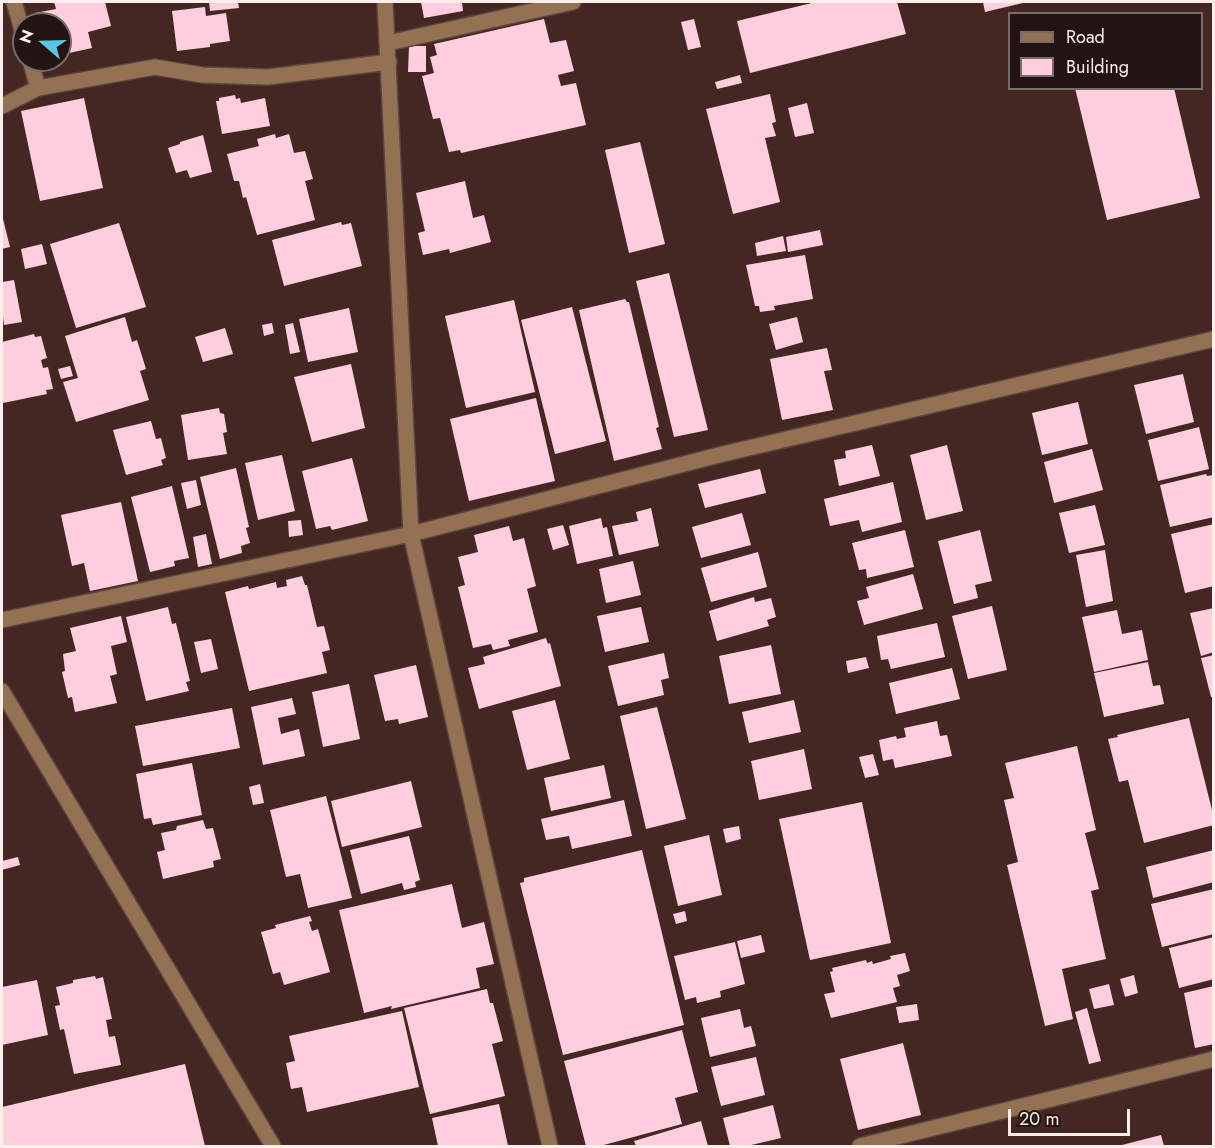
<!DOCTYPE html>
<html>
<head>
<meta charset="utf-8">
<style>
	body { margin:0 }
	#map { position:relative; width:1215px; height:1148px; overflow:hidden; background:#442722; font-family:Jost,sans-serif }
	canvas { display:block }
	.frame { position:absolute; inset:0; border:3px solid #fdeeeb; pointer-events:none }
	.legend { position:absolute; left:1008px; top:12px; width:195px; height:78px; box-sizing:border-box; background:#211412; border:2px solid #796b69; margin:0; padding:8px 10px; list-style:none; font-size:18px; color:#fdeeeb }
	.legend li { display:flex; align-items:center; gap:12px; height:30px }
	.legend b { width:30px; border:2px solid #796b69 }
	.north { position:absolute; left:12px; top:12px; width:60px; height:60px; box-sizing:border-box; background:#211412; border:2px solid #796b69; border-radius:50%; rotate:290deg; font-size:16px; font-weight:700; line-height:24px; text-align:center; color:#fdeeeb }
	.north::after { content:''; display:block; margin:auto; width:21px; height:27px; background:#59c8e5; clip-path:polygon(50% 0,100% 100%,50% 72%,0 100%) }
	.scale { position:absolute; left:1008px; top:1109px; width:122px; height:27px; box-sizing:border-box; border:3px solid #fdeeeb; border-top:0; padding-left:8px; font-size:18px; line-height:21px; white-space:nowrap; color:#fdeeeb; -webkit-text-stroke:4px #211412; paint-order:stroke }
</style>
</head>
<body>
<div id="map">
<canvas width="1215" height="1148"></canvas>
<div class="frame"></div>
<ul class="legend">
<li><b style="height:8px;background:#937253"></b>Road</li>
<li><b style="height:16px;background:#ffcede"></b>Building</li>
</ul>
<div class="north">N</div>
<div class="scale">20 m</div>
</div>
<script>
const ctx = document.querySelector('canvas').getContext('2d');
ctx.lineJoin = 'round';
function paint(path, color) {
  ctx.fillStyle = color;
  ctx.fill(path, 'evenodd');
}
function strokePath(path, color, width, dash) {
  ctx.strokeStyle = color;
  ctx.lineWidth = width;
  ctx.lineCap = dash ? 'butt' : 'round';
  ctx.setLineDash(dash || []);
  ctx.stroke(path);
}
paint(new Path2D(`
	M54,2H105L111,26L88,32L92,48L60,55V24H37L35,13L56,9Z
	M209,2H238L239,8L210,11Z
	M421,2H462L463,11L424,18Z
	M816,2H897L906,34L750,73L737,21Z
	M983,2H1027L985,12Z
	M205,7L206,16L226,13L230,41L210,44V47L177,51L172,11Z
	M544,19L550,43L566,40L574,71L558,75L561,86L576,83L586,125L461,153L460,150L449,152L440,118L433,119L422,76L434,73L430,57L437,55L434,44Z
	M694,19L701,47L688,50L681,22Z
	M409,46H426V72H408Z
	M740,75L742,83L717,89L715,82Z
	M1075,88H1174L1200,198L1107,220Z
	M770,94L776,122L772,123L776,136L765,138L780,202L733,214L706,109Z
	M235,95L236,99L240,98L241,103L265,98L270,126L222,134L216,101H219V98Z
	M84,98L103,188L40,201L21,111Z
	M807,103L814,133L795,137L788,108Z
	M275,134L276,138L289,134L294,153L305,151L313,179L305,181L315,220L257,235L246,197L243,198L239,181H234L227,154L259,146L257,139Z
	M203,135L212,172L190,178L187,170L176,173L168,148L180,144V142Z
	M640,142L665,244L629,253L605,150Z
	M465,181L473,218L484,215L491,242L450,253L449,249L423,255L418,233L425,231L416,193Z
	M2,215L10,247L2,249Z
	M341,222L342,225L351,223L362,266L284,286L272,240Z
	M119,223L146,307L76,328L50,244Z
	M820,230L823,245L788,252L786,237Z
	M783,236L786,251L757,256L755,243Z
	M42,244L47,264L25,269L21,249Z
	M805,255L813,299L774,306L775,310L760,312L759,306H755L746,265Z
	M669,273L708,430L674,437L636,281Z
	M14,280L22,322L4,325L2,309V282Z
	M625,299L627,302H629L659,427L656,428L662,449L614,461L579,310Z
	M514,300L535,392L466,408L445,316Z
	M572,307L606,441L555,454L521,320Z
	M349,308L358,352L308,362L299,319Z
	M125,317L132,342L137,340L146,369L140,371L149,400L76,422L63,382L78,378L65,336Z
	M797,317L803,342L776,350L769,324Z
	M272,323L274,333L264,336L262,325Z
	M293,323L300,352L290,354L285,325Z
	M225,328L233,354L203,362L195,337Z
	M34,334L35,337L41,336L47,358L41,360L43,368L48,367L53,389L46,390L47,394L3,403L2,396V342Z
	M827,348L832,370L824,371L833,410L782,420L770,359Z
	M351,364L365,428L312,442L294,377Z
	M70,366L73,376L61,379L58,369Z
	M1183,374L1194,422L1146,434L1134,385Z
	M536,398L555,481L469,501L450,419Z
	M1078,402L1088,444L1042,455L1032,413Z
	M219,408L220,413L224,414L227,432L223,433L227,454L188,460L181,415Z
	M151,421L156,439L161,438L166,458L161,460L163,465L126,475L113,430Z
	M1199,427L1209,469L1158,481L1148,440Z
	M872,445L880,476L839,486L834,460L846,458L845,451Z
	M947,445L963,511L926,520L910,455Z
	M1092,449L1103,490L1054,503L1044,462Z
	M282,455L295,511L258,520L245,463Z
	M352,458L368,521L332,530L330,526L316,529L302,471Z
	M236,468L249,527L246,528L250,543L241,546L242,553L220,559L200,477Z
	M760,469L766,493L705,508L698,484Z
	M1206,474L1207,476L1214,475V517L1170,527L1160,485Z
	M196,480L201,505L187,509L181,483Z
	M893,482L902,522L862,532L859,520L830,526L824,499Z
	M172,486L189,558L174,561L175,566L150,572L131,497Z
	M121,502L138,581L90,591L84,563L72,566L61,515Z
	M1095,505L1105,545L1069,553L1059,513Z
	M651,508L659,546L619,555L612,526L638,521L636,512Z
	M742,513L751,545L701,558L692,527Z
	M601,518L603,528L607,527L613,556L577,564L569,526Z
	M301,520L303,535L289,537L288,521Z
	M1214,524V586L1185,593L1171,534Z
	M563,525L569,545L553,550L547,529Z
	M509,526L513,541L524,538L536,586L527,589L538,632L508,640L510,646L493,650L491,644L473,648L458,587L465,585L458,557L478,552L474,535Z
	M905,530L914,567L867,578L866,569L859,570L852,543Z
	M980,530L992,581L975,585L978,598L954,604L938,541Z
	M206,534L212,564L198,567L193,537Z
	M1105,550L1113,601L1086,607L1076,555Z
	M758,552L767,587L711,602L701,568Z
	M633,561L641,595L606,603L599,569Z
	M913,574L923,609L864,625L857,601L869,598L866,587Z
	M302,576L305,585H307L317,627L324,626L330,650L322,652L327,673L249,691L225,592L248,586L249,589L276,582L277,588L287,586L286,580Z
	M754,597L755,602L771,598L776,617L767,620L769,626L717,641L709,611Z
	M992,606L1007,670L968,679L952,616Z
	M168,607L172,624L176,623L190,681L186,682L189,691L146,701L126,617Z
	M641,607L649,642L605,652L597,616Z
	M1214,608V652L1201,656L1190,613Z
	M1117,610L1122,634L1142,630L1148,660L1094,672L1082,617Z
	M121,616L127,642L111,646L117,674L110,676L117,703L75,712L72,697L68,698L62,672L65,671L63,654L76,651L70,628Z
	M937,623L945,657L891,669L888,659L881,660L877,636Z
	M546,638L548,644L550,643L561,686L479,709L468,668L485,664L483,657Z
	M211,639L218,669L201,673L194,642Z
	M771,645L781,694L729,704L719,656Z
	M664,653L669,678L661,680L664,695L618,706L608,666Z
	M1214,655V697H1211L1201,658Z
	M866,657L869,668L848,673L846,661Z
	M1148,662L1153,686L1160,685L1164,704L1104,717L1094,673Z
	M416,665L428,717L399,724L398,719L385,721L374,675Z
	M952,668L960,699L896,714L889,683Z
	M349,684L360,739L323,747L312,692Z
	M292,698L296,714L278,718L281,734L299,729L305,756L263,765L251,707Z
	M555,700L570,759L527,770L512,711Z
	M794,700L801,732L749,743L742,712Z
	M657,707L686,819L646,829L620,716Z
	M232,708L240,748L143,766L135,726Z
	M1189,718L1214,818V825L1144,843L1128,780L1119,782L1108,739L1118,737L1117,735Z
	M937,721L940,736L947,735L952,756L895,768L893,759L883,761L879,740L896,736L897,739L906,737L904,728Z
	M1077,746L1096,830L1085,833L1099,889L1091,891L1106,959L1062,969L1073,1019L1045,1026L1007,865L1018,862L1004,800L1014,798L1005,763Z
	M804,749L812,789L759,800L751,761Z
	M873,754L879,775L865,778L859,757Z
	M192,763L202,815L153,825L151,818L144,819L136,774Z
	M604,765L611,798L551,811L544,778Z
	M411,781L422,827L342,847L331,801Z
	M260,784L264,803L253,805L249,787Z
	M326,796L352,898L308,908L300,874L286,877L270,810Z
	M624,800L632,836L572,849L569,836L546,840L541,819Z
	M862,802L891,943L810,960L779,819Z
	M203,820L206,829L213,828L221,859L213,861L214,867L163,879L157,852L165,850L161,833L176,830L177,826Z
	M739,826L741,839L726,843L723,829Z
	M709,835L722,895L678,906L664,846Z
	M409,836L420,880L415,882L416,887L404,890L402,883L361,894L350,850Z
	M642,850L684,1025L563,1055L520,883L524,882V878Z
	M1214,850V882L1153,898L1146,867Z
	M18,857L20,865L2,870V861Z
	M452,884L462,928L484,922L494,964L476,968L480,988L391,1009L392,1006L364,1013L339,910Z
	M1214,889V934L1162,947L1151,904Z
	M685,911L687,921L676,924L673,914Z
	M310,916L312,921L309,922L312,931L318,929L330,972L284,985L280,972L273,974L261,932L276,928L275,925Z
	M761,935L765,952L741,958L737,941Z
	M1214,937V979L1179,988L1169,948Z
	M735,942L745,984L720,991L721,997L697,1003L696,997L685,1000L674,956Z
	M905,953L910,971L897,975L900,986L893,988L897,1002L831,1018L824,994L835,992L830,972L833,971L832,968L866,960L867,963L872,961L873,964L891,959L890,956Z
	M1134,975L1138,993L1125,997L1120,979Z
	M95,976L96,979L103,977L112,1019L106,1020L109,1037L115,1036L121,1065L74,1074L64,1029L60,1030L55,1006L60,1005L56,987L73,983V980Z
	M37,980L48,1035L2,1045V987Z
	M1109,984L1114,1005L1094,1009L1089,989Z
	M1214,986V1044L1195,1048L1184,993Z
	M487,989L490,1003H493L503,1041L492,1044L505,1096L430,1114L404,1008Z
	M917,1004L919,1020L899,1023L896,1007Z
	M1087,1008L1101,1061L1089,1064L1075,1012Z
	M740,1009L744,1028L751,1026L756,1046L710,1057L701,1018Z
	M402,1011L419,1087L307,1112L302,1087L291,1089L286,1063L295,1061L289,1036Z
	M682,1030L698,1092L675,1098L682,1124L600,1146H586L564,1061Z
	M903,1043L921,1115L858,1130L840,1059Z
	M756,1057L765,1095L721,1106L711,1067Z
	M185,1064L205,1146H2V1107Z
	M499,1104L508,1146H438L432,1118Z
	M773,1105L781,1138L747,1146H730L723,1118Z
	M701,1121L708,1146H636L634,1141Z
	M1161,1135L1164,1146H1118Z`), '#ffcede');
const minor = new Path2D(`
	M14,2L24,37
	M385,2L411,534L550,1146
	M388,43L573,2
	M30,60L38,88
	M2,106L38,88L155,67L202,75L268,77L389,62
	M2,620L411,534L723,454L1214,339
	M2,691L273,1146
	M860,1146L1214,1059`);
strokePath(minor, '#5e433e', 18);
strokePath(minor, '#937253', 15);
</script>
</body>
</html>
